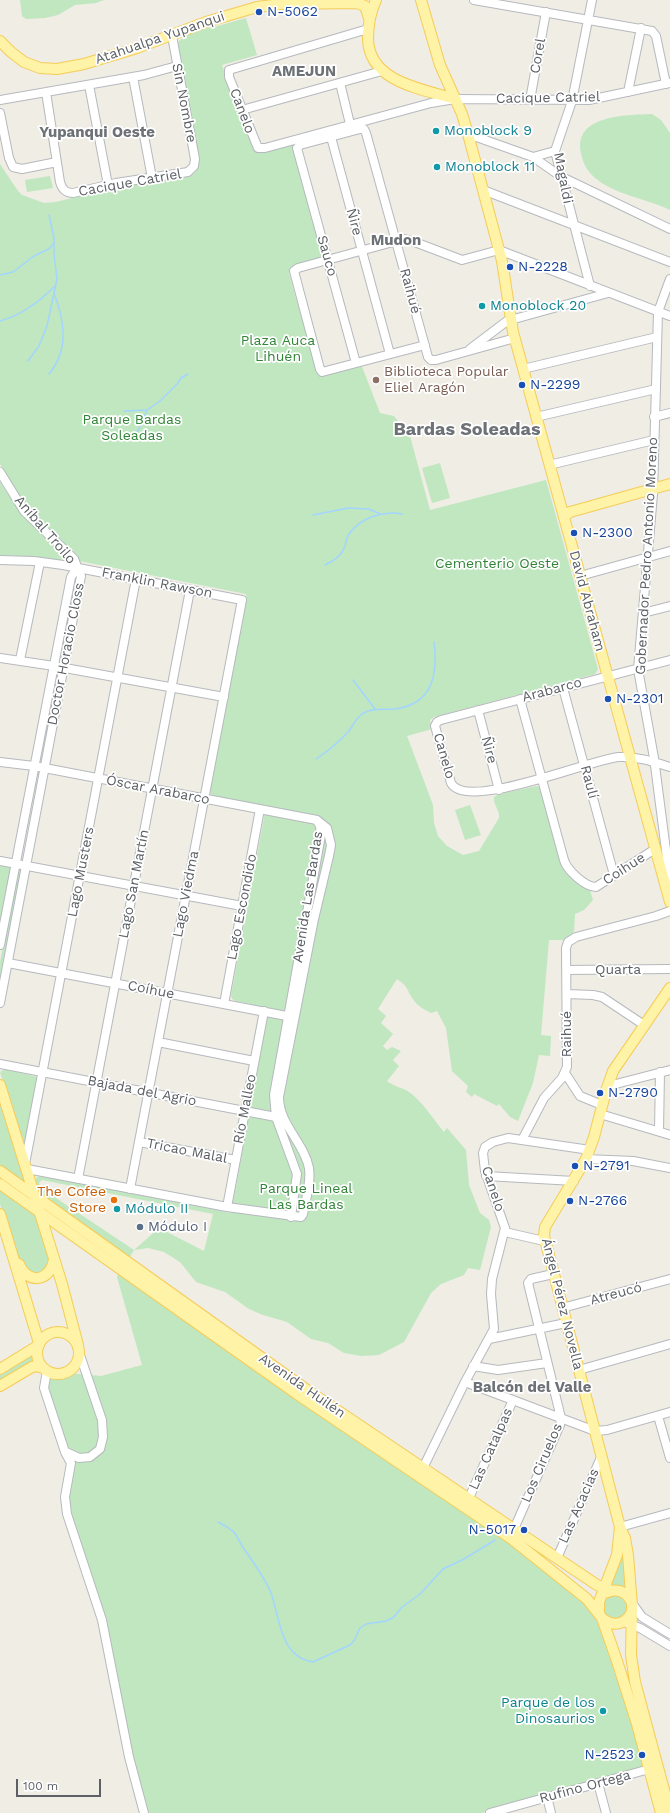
<!DOCTYPE html>
<html>
<head>
<meta charset="utf-8">
<style>
	body { margin:0 }
	#map { position:relative; width:670px; height:1813px; overflow:hidden; background:#efede4; font-family:"Work Sans",sans-serif }
	canvas { display:block }
	.scale { position:absolute; left:16px; top:1779px; width:85px; height:18px; box-sizing:border-box; border:2px solid #5c6065; border-top:0; padding-left:5px; font-size:12px; line-height:14px; white-space:nowrap; color:#5c6065; -webkit-text-stroke:3px #fff; paint-order:stroke }
</style>
</head>
<body>
<div id="map">
<canvas width="670" height="1813"></canvas>
<div class="scale">100 m</div>
</div>
<script>
const ctx = document.querySelector('canvas').getContext('2d');
ctx.lineJoin = 'round';
function paint(path, color) {
  ctx.fillStyle = color;
  ctx.fill(path, 'evenodd');
}
function strokePath(path, color, width, dash) {
  ctx.strokeStyle = color;
  ctx.lineWidth = width;
  ctx.lineCap = dash ? 'butt' : 'round';
  ctx.setLineDash(dash || []);
  ctx.stroke(path);
}
function write(font, color, halo, rows, align = 'center') {
  ctx.font = font + ' "Work Sans",sans-serif';
  ctx.lineWidth = 3.5;
  ctx.setLineDash([]);
  ctx.textBaseline = 'middle';
  ctx.strokeStyle = halo;
  ctx.fillStyle = color;
  for (const [text, x, y, turn = 0] of rows) {
    ctx.save();
    ctx.translate(x, y);
    ctx.rotate((+turn || 0) * Math.PI / 180);
    ctx.textAlign = isNaN(turn) ? turn : align;
    if (halo) ctx.strokeText(text, 0, 0);
    ctx.fillText(text, 0, 0);
    ctx.restore();
  }
}
paint(new Path2D(`
	M20,0H104L96,3L75,5L58,15L45,18L26,19L22,16Z
	M246,18L257,55L222,65L253,146L293,143L323,253L321,258L293,266L289,273L317,373L321,376L361,364L380,413L394,416L410,436L430,510L546,480L598,669L595,674L434,717L430,720L432,729L407,736L433,805L434,823L438,836L447,846L463,855L479,851L499,818C500,810 493,805 494,797L499,794L537,786L541,788L566,870L586,888L590,890L593,900L584,910L575,914L574,931L570,940H549L541,1035L551,1036L550,1056L539,1055L533,1083L518,1121L510,1117L499,1104L497,1106L474,1094L472,1097L466,1092L468,1086L452,1071L446,1028L437,1011L431,1013C425,1010 417,1006 413,999C406,989 409,987 397,979L378,1009L386,1016L381,1023L393,1034L383,1046L387,1050L392,1047L401,1051L393,1060L399,1066L387,1081C394,1087 402,1087 409,1092C423,1102 433,1119 444,1132L447,1128L466,1150L469,1185L480,1213L489,1220L491,1227L480,1270L468,1268L464,1275L441,1284L431,1293L404,1342L379,1355L361,1356L344,1353L328,1343L311,1339L287,1322L263,1315L249,1309L225,1292L196,1282L180,1262L164,1252L148,1248L134,1250L128,1260L39,1194L34,1182L37,1177L43,1175L231,1213L269,1008L236,1001L232,999L231,995L266,807L213,796L209,792L246,594L79,561L23,503L0,464V164L18,191L22,195L44,203L56,202L111,188L186,177C195,175 199,170 198,160L177,43L183,37L213,24L214,27ZM42,1180L213,1214L204,1251L159,1228L134,1250L41,1188L39,1183Z
	M652,114L661,120L670,133V210C648,199 620,196 599,181C589,174 583,165 581,153C573,115 626,115 652,114Z
	M50,176L53,188L27,192L25,180Z
	M440,463L450,498L432,503L422,468Z
	M0,482C18,513 43,535 70,558L68,562L38,557L0,555Z
	M470,805L481,835L465,840L455,810Z
	M0,864L11,868L0,929Z
	M20,868L22,869L0,991V962L17,870Z
	M5,1069L38,1077L25,1143L21,1141L0,1072Z
	M0,1105L26,1181L24,1182L0,1168Z
	M0,1189L36,1212L52,1263L36,1277L21,1265L13,1247L0,1204Z
	M120,1271L520,1548L596,1613L625,1693L643,1766L642,1768L482,1813H144L102,1620L67,1514L70,1474L44,1388L47,1371L101,1376L142,1365L117,1277Z
	M34,1354L37,1362L0,1383V1374Z
	M621,1537L628,1589L610,1587Z
	M602 1607a13 13 0 1 1 26 0a13 13 0 1 1-26 0Z`), '#c0e7c0');
strokePath(new Path2D(`
	M0,275L13,272L34,256L49,249L54,243
	M0,321C22,315 39,302 55,286
	M28,361L39,346L47,326L57,279L54,254V238L49,215
	M49,374C69,350 65,322 54,293
	M124,411L147,410L160,401L177,384L181,378L188,374
	M132,439L139,429L147,410
	M313,515L348,508L369,509L380,514
	M325,565C334,561 342,556 345,546C346,542 346,538 349,534C360,518 383,510 402,514
	M353,680L375,709
	M316,759C328,751 338,743 347,733C353,727 355,719 362,714C373,707 383,710 395,709C433,704 438,674 434,642
	M218,1522C224,1525 229,1528 234,1532C237,1536 239,1541 242,1546C252,1561 264,1576 271,1593C280,1619 280,1657 313,1662L350,1645L354,1641L360,1628L366,1624L386,1621L394,1617L401,1608L420,1594L443,1569L464,1559L495,1540`), '#a3d5ff', 1.5);
const minor = new Path2D(`
	M474,0L652,31L656,36L666,84
	M368,29L229,70V77L258,148H265L431,103L455,99L589,100L670,83
	M133,77L152,178
	M340,83L350,124
	M89,85L108,185
	M46,92L60,182C62,189 65,193 73,193L116,183L188,172L194,166L195,159L172,36
	M628,92L641,28
	M0,100L144,75L177,66
	M530,100L546,12
	M242,110L382,71
	M0,113L9,158L13,167L22,169L57,162
	M468,134L533,157L560,176L670,229
	M331,137L390,354
	M533,157L555,151
	M483,190L670,262
	M670,279L658,312L653,494L638,669L654,758L670,881
	M590,286L555,151L572,101L592,0
	M425,345L322,372L320,369L294,271L298,268L404,239L412,241L462,260L499,250L670,316
	M470,349L507,321L608,293
	M356,363L297,148L300,145L360,129H364L366,133L428,357L431,360H436L515,338
	M523,369L657,337
	M536,417L656,389
	M654,417L670,413
	M549,465L654,440
	M0,472L24,511L74,559L81,576L0,1003
	M0,560L34,561L63,565L242,600L130,1189
	M580,576L670,551
	M643,613L670,606
	M0,658L54,666L224,697
	M20,660L40,562
	M670,660L441,720L437,722L435,726L451,783C466,812 591,759 619,757C636,756 654,762 670,767
	M563,688L614,875
	M520,699L564,860C567,870 585,887 596,887L655,849
	M478,710L499,790
	M0,762L34,766L317,820L327,828L331,845L329,856L314,919L279,1097C279,1125 304,1142 309,1168C311,1183 306,1199 303,1214L301,1217L227,1207L27,1169
	M0,861L242,906
	M0,945L71,577L77,568
	M8,963L292,1017
	M567,970L670,969
	M567,994L593,995L602,997L644,1025
	M224,1004L260,809
	M158,1042L254,1061
	M0,1064L281,1118
	M565,1073L580,1096L602,1105
	M608,1086L670,1070
	M600,1114L670,1135
	M659,1131L660,1072
	M522,1140L544,1098L562,1078L567,1067L566,948L568,942L576,937L656,916L670,911
	M139,1142L236,1160
	M586,1159L633,1161L670,1168
	M25,1164L136,579
	M486,1176L574,1181
	M78,1179L190,590
	M227,1207L264,1011
	M291,1217L297,1174L276,1117L274,1095L321,835L320,826L317,821
	M505,1232L544,1241
	M562,1308L670,1279
	M489,1339L566,1323
	M473,1366L498,1370L547,1363
	M579,1370L670,1344
	M47,1371L44,1388L65,1452L71,1463L65,1497L67,1514L102,1620L129,1757L144,1813
	M465,1382L595,1431L607,1430L670,1412
	M658,1416L670,1458
	M66,1452L79,1458L90,1457L100,1449L103,1437L102,1420L80,1355
	M423,1468L465,1382L494,1329L491,1294L492,1279L505,1228L485,1171L483,1153L485,1147L493,1142L508,1138L590,1150
	M469,1498L513,1400
	M620,1527L670,1513
	M514,1529L560,1425L561,1418L528,1283L531,1279L553,1274
	M557,1558L602,1455
	M632,1603L642,1617L670,1634
	M627,1623L640,1628L670,1646
	M598,1783L606,1813
	M547,1797L551,1813
	M490,1813L653,1768`);
const major = new Path2D(`
	M376,0C370,13 368,24 368,39C369,82 422,89 455,99
	M421,0L440,65L462,114L468,134L502,261L513,332L670,902
	M0,41L11,52L24,62L40,68L57,69L84,64L137,48L206,22L257,7L281,4L357,3L365,6L369,18
	M564,516L570,512L670,484
	M670,988L613,1071L606,1091L594,1137L586,1159L545,1227L544,1236L620,1527L625,1538L628,1555L632,1606L631,1655L635,1682L670,1812
	M0,1085L62,1284L78,1345
	M0,1171L307,1390L597,1585L610,1590
	M0,1184L297,1394L512,1539L587,1599L602,1618L617,1661L637,1724L661,1813
	M0,1214L39,1343
	M19,1264C28,1286 52,1281 54,1258
	M37 1353a21 21 0 1 1 42 0a21 21 0 1 1-42 0Z
	M0,1369L39,1345
	M0,1386L32,1367L37,1366L43,1368
	M605,1593C616,1588 625,1590 631,1601
	M599,1614V1602L617,1555L620,1527
	M602,1618C613,1628 627,1624 632,1611`);
strokePath(minor, '#b6b9be', 10);
strokePath(major, '#f5cc57', 12);
strokePath(minor, '#fff', 8);
strokePath(major, '#fff3a8', 10);
for (const [x, y, r, color] of [
	[259,12,4,"#1a4fb4"],
	[436,131,4,"#0f9aa8"],
	[437,167,4,"#0f9aa8"],
	[510,267,4,"#1a4fb4"],
	[482,306,4,"#0f9aa8"],
	[376,380,4,"#8d6e63"],
	[522,385,4,"#1a4fb4"],
	[574,533,4,"#1a4fb4"],
	[608,699,4,"#1a4fb4"],
	[600,1093,4,"#1a4fb4"],
	[575,1166,4,"#1a4fb4"],
	[114,1200,4,"#e8710a"],
	[570,1201,4,"#1a4fb4"],
	[117,1209,4,"#0f9aa8"],
	[140,1227,4,"#5c6f8a"],
	[524,1530,4,"#1a4fb4"],
	[603,1711,4,"#0f9aa8"],
	[642,1755,4,"#1a4fb4"]
]) {
  const dot = new Path2D();
  dot.arc(x, y, r, 0, 2 * Math.PI);
  ctx.fillStyle = color;
  ctx.fill(dot);
  strokePath(dot, '#fff', 1.5);
}
write('14px', '#164399', '#fff', [
	["N-5062",267,12],
	["N-2228",518,267],
	["N-2299",530,385],
	["N-2300",582,533],
	["N-2301",616,699],
	["N-2790",608,1093],
	["N-2791",583,1166],
	["N-2766",578,1201],
	["N-5017",516,1530,"right"],
	["N-2523",634,1755,"right"]
], 'left');
write('14px', '#5c6065', '#fff', [
	["Atahualpa Yupanqui",160,38,-19],
	["Corel",538,56,-80],
	["Cacique Catriel",548,98,-1],
	["Sin Nombre",184,103,79],
	["Canelo",242,111,69],
	["Magaldi",563,178,79],
	["Cacique Catriel",130,183,-10],
	["Ñire",354,222,75],
	["Sauco",327,256,74],
	["Raihué",410,291,75],
	["Aníbal Troilo",45,530,49],
	["Gobernador Pedro Antonio Moreno",647,556,-87],
	["Franklin Rawson",157,583,11],
	["David Abraham",587,601,75],
	["Doctor Horacio Closs",66,654,-79],
	["Arabarco",552,690,-15],
	["Ñire",489,750,75],
	["Canelo",444,756,74],
	["Raulí",589,782,75],
	["Óscar Arabarco",158,790,11],
	["Coihue",624,869,-33],
	["Lago Musters",81,872,-79],
	["Lago San Martín",134,884,-79],
	["Lago Viedma",186,894,-79],
	["Avenida Las Bardas",308,897,-81],
	["Lago Escondido",242,907,-79],
	["Quarta",618,970],
	["Coíhue",151,990,11],
	["Raihué",567,1034,-90],
	["Bajada del Agrio",142,1091,11],
	["Río Malleo",245,1109,-79],
	["Tricao Malal",187,1151,11],
	["Canelo",493,1189,72],
	["Atreucó",616,1294,-15],
	["Ángel Pérez Novella",562,1304,76],
	["Avenida Huilén",302,1386,35],
	["Las Catalpas",491,1449,-66],
	["Los Ciruelos",542,1463,-67],
	["Las Acacias",579,1506,-66],
	["Rufino Ortega",585,1787,-15]
]);
write('14px', '#0d838f', '#fff', [
	["Monoblock 9",444,131],
	["Monoblock 11",445,167],
	["Monoblock 20",490,306],
	["Módulo II",125,1209],
	["Parque de los",595,1703,"right"],
	["Dinosaurios",595,1719,"right"]
], 'left');
write('14px', '#328538', '#fff', [
	["Plaza Auca",278,341],
	["Lihuén",278,357],
	["Parque Bardas",132,420],
	["Soleadas",132,436],
	["Cementerio Oeste",497,564],
	["Parque Lineal",306,1189],
	["Las Bardas",306,1205]
]);
write('14px', '#785e54', '#fff', [
	["Biblioteca Popular",384,372],
	["Eliel Aragón",384,388]
], 'left');
write('14px', '#c56008', '#fff', [
	["The Cofee",106,1192],
	["Store",106,1208]
], 'right');
write('14px', '#4e5e75', '#fff', [
	["Módulo I",148,1227]
], 'left');
write('bold 15px', '#6d7277', '#fff', [
	["AMEJUN",304,72],
	["Yupanqui Oeste",97,133],
	["Mudon",396,241],
	["Balcón del Valle",532,1388]
]);
write('bold 18px', '#6d7277', '#fff', [
	["Bardas Soleadas",467,430]
]);
</script>
</body>
</html>
